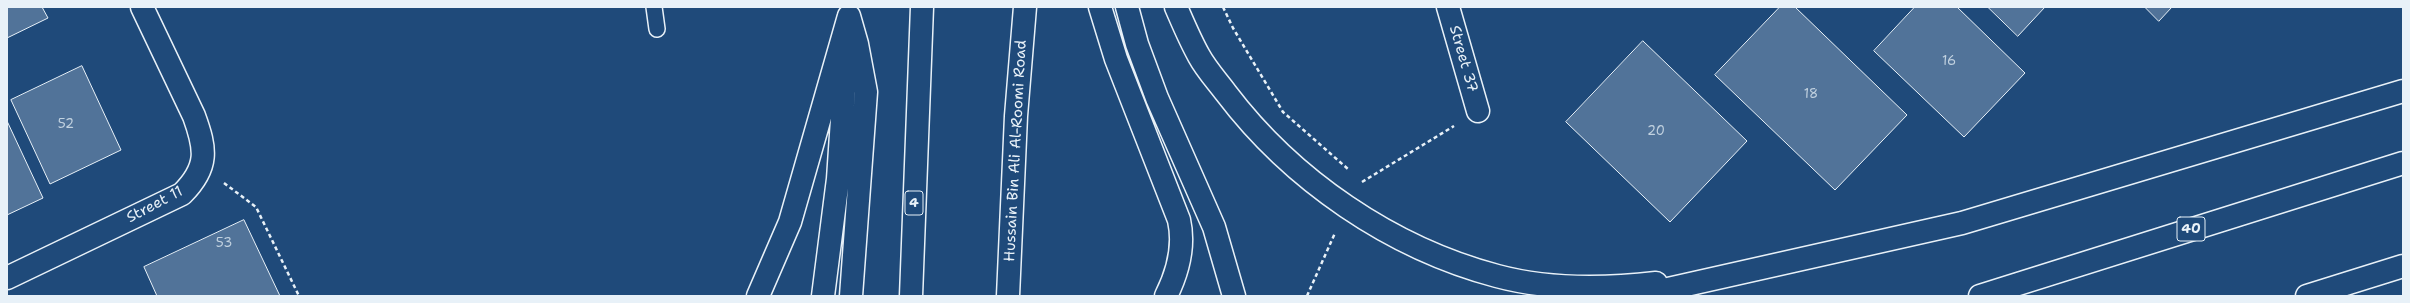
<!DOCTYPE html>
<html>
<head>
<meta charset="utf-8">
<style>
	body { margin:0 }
	#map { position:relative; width:2410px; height:303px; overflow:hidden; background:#1f4a7a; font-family:"Shantell Sans",sans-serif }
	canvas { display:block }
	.frame { position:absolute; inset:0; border:8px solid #e8f1f8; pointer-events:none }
</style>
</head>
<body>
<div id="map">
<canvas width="2410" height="303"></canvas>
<div class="frame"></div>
</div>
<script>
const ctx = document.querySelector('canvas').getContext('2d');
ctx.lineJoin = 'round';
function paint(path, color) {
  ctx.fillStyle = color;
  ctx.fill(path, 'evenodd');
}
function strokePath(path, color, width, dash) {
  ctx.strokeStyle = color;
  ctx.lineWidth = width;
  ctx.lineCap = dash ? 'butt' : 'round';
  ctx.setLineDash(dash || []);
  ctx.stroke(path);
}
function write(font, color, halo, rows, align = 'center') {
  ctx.font = font + ' "Shantell Sans",sans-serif';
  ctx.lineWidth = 3;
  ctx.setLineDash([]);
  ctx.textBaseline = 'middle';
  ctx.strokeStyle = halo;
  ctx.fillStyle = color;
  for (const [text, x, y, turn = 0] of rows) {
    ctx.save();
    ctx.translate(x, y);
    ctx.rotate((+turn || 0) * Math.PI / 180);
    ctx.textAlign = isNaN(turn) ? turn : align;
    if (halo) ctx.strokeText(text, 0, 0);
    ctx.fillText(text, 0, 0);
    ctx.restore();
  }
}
const building = new Path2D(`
	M7,7H42L48,18L7,38Z
	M1780,7H1795L1907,115L1835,190L1715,75Z
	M1915,7H1957L2025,73L1964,137L1874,51Z
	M1988,7H2045L2018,36Z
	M2145,7H2172L2159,21Z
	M1643,41L1747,141L1670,222L1566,122Z
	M82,66L121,150L50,184L11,100Z
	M7,121L43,198L7,215Z
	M244,220L280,296H157L144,267Z`);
paint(building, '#517399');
strokePath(building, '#e8f1f8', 1);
const service = new Path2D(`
	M654,7L657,29`);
const minor = new Path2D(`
	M1448,7L1478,111
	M7,278L182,194C209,167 206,149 194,116L142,7`);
const trunk = new Path2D(`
	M911,296L922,7
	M1008,296L1016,116L1025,7`);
const motorway = new Path2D(`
	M1100,7L1116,59L1179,220C1185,247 1178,272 1166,296
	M1127,7L1137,44L1157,98L1214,227L1234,296
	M1176,7C1183,23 1190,40 1199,56C1206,69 1217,81 1226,93C1292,180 1391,248 1497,276C1549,290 1603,289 1656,283
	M849,16L857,44L866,92L851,296
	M758,296L790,222L849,16
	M823,296L838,179L846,60
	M1637,296L1962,223L2403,91
	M1980,296L2403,163
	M2307,296L2403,266`);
strokePath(service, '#e8f1f8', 18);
strokePath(minor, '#e8f1f8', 25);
strokePath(trunk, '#e8f1f8', 25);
strokePath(motorway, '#e8f1f8', 25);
strokePath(new Path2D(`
	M1223,7L1233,28L1283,112L1348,169
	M1362,182L1454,126
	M224,183L256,207L299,296
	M1307,296L1335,233`), '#e8f1f8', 2.5, [4, 3]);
strokePath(service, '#1f4a7a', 15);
strokePath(minor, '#1f4a7a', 22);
strokePath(trunk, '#1f4a7a', 22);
strokePath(motorway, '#1f4a7a', 22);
write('13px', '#c2d2e0', null, [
	["16",1949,62],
	["18",1811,95],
	["52",66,125],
	["20",1656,132],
	["53",224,244]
]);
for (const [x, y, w] of [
	[914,203,18],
	[2191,229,28]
]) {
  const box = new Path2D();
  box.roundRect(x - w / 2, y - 12, w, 24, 3);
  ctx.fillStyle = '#1f4a7a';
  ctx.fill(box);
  strokePath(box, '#e8f1f8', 1);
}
write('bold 14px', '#e8f1f8', null, [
	["4",914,203],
	["40",2191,229]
]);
write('15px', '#e8f1f8', '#1f4a7a', [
	["Street 37",1463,59,74],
	["Hussain Bin Ali Al-Roomi Road",1016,151,-87],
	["Street 11",155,205,-28]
]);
</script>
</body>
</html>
